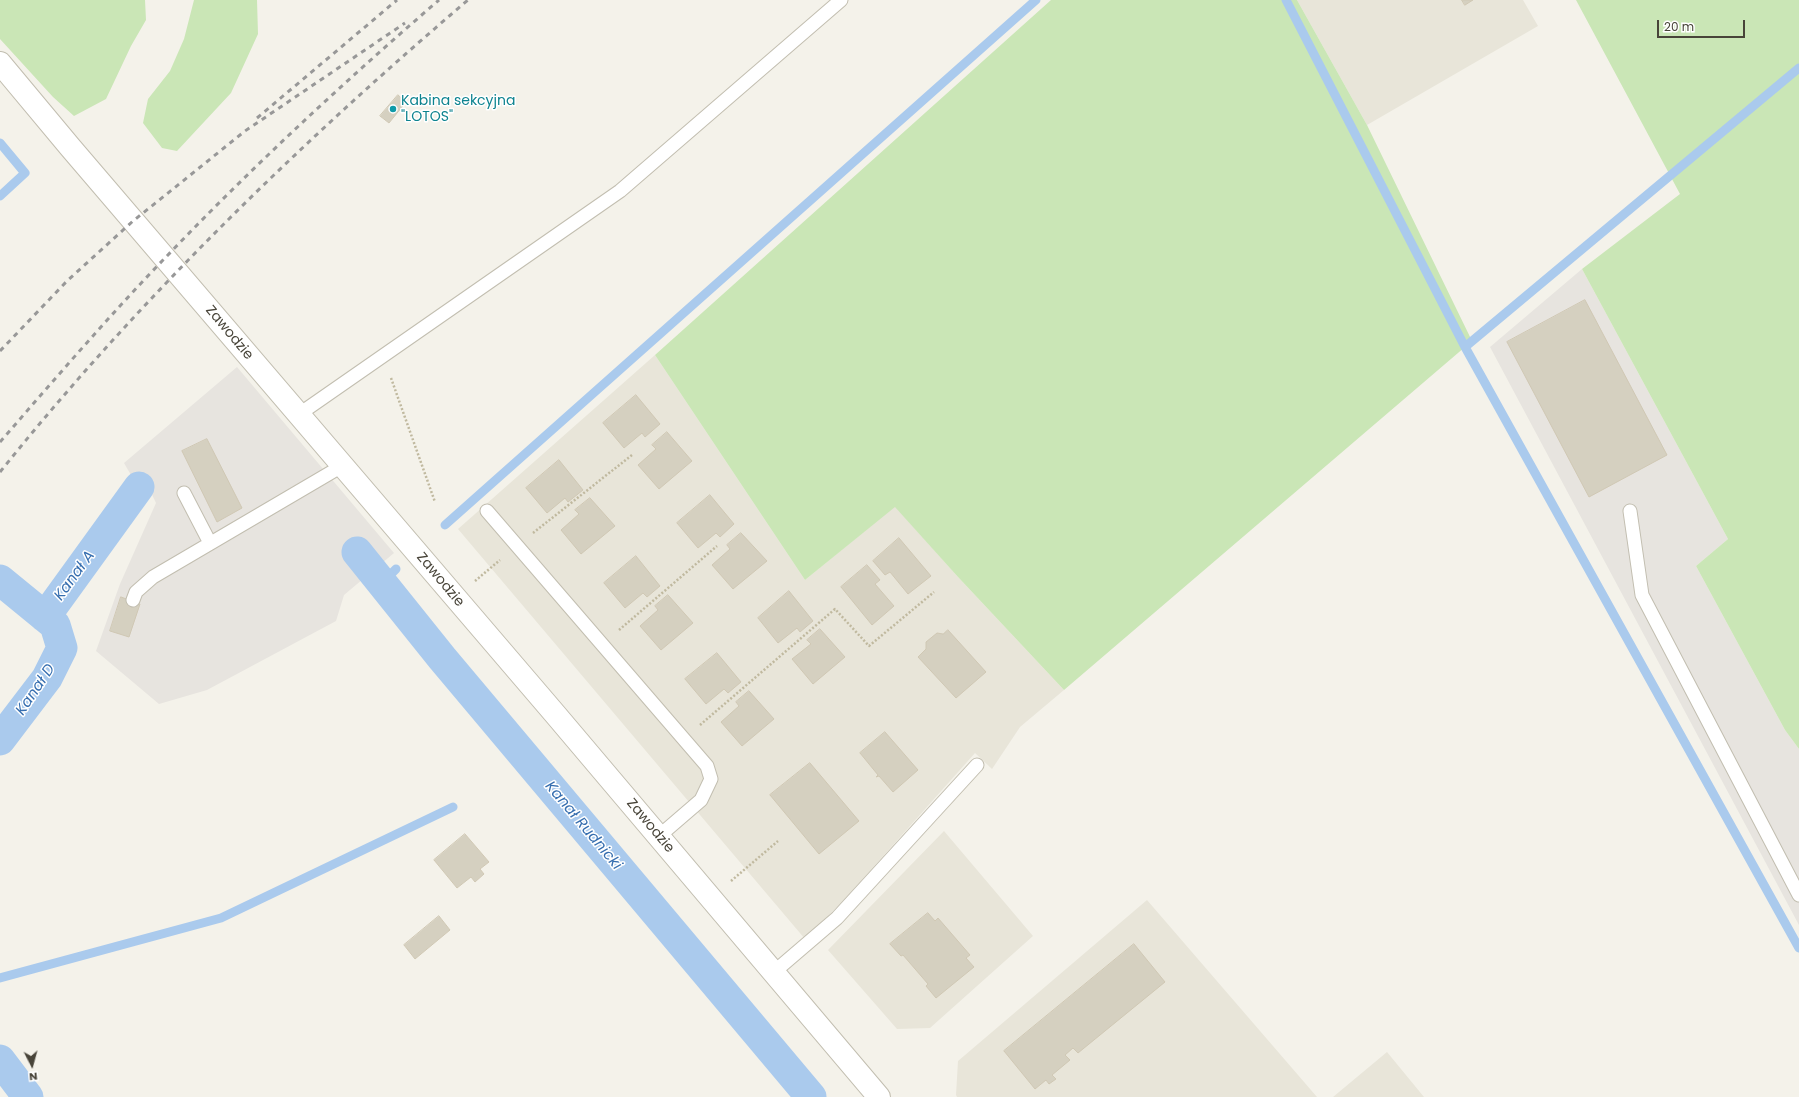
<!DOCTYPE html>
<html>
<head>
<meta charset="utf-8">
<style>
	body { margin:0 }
	#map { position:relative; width:1799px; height:1097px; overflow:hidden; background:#f4f2ea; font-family:Poppins,sans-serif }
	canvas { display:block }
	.north { position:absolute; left:12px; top:1045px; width:40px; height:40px; -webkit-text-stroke:3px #fff; paint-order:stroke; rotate:174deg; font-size:11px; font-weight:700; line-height:16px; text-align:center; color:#484439 }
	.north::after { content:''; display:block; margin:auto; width:14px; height:18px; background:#484439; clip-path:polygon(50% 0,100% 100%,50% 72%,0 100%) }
	.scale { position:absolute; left:1657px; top:20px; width:88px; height:18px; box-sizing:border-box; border:2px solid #484439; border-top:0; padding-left:5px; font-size:12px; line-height:14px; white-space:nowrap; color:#484439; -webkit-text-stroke:3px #fff; paint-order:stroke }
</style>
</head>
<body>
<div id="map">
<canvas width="1799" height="1097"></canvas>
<div class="north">N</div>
<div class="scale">20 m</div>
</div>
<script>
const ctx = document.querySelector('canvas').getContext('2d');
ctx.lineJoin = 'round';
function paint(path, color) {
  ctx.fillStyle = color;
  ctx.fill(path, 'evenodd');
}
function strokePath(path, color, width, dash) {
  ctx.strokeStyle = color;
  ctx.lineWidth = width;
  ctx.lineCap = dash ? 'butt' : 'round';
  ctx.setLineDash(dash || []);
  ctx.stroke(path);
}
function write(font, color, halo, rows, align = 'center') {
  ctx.font = font + ' Poppins,sans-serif';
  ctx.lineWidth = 3;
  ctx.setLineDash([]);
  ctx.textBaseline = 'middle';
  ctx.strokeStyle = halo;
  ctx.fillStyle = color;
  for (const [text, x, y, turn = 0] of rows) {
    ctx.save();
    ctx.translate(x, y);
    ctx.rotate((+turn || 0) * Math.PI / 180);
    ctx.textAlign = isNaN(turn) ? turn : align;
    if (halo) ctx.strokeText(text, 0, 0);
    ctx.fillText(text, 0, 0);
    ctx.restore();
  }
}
paint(new Path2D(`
	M1297,0H1523L1538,26L1367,125Z
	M655,355L805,580L895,506L958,577L1064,690L1020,727L992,769L975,753L844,900L805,939L458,529Z
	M944,831L1033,936L930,1028L897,1029L828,950Z
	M1147,900L1317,1097H957L956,1095L958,1061Z
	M1387,1052L1424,1097H1333Z`), '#e8e5d9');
paint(new Path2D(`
	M1582,269L1728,539L1696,566L1785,730L1799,749V925L1490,347Z
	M237,367L394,553L344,595L336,621L207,690L159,704L96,651L120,584L156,503L145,480L135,482L124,463Z`), '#e7e4df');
paint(new Path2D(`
	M0,0H145L146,20L131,46L106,99L74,116L53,97L0,39Z
	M194,0H257L258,34L231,93L177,151L162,148L143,123L148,99L170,71L184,39Z
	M1051,0H1297L1367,125L1472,341L1064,690L958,577L895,507L805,580L655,355Z
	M1576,0H1799V749L1785,730L1696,566L1728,539L1582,269L1680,194Z`), '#cae6b6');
strokePath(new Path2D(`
	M1286,0L1465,347L1799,948
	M0,143L25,173L0,196
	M1465,347L1799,68
	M445,525L1036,0
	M381,584L396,569
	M0,978L221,918L453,807`), '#aacaed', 9);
strokePath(new Path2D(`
	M357,552L442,658L811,1097
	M0,580L55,625L62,648L47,678L0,740
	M45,617L139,487
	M0,1060L28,1097`), '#aacaed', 31);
const building = new Path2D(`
	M1462,0H1473L1465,5Z
	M398,95L406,102L389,123L380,116Z
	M1585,300L1667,455L1589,497L1507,342Z
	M636,395L660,424L645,437L642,433L624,448L603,423Z
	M667,432L692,461L659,489L638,465L656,449L652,445Z
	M207,439L242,508L217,522L182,451Z
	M559,460L583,490L568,502L565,498L547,513L526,488Z
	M710,495L734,524L720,537L716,533L698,548L677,523Z
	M590,498L615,526L581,554L561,530L579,514L575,510Z
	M741,533L767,561L733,589L712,565L730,549L727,545Z
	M899,538L931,576L908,594L890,572L885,575L873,561Z
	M636,556L660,586L647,597L643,593L625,608L604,583Z
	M867,565L880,580L875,584L894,606L872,625L841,587Z
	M789,591L813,621L800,632L797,628L778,643L758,618Z
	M668,595L693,623L661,650L640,626L658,610L655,606Z
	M121,597L140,604L129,637L110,631Z
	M820,629L845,657L813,684L792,659L811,644L807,640Z
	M948,630L986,672L956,698L918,657L926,649V642L937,633L943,634Z
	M717,653L741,682L728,693L724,689L706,704L685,679Z
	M749,691L774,719L742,746L721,722L739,706L736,702Z
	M885,732L918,770L893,792L879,776L876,777L878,775L860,753Z
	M810,763L859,821L819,854L770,795Z
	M465,834L489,862L480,869L484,874L475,882L471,877L457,888L434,860Z
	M928,913L935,921L938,918L970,955L966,958L974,967L936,998L926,986L928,984L903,955L901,956L890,944Z
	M439,916L450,930L415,959L404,945Z
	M1134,944L1165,982L1078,1053L1073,1048L1065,1055L1070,1060L1052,1075L1056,1079L1049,1084L1046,1080L1035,1089L1004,1051Z`);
paint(building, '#d5d0c0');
strokePath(building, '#d0c8b4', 1);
const service = new Path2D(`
	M298,415L620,191L841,0
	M184,493L210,543
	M487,511L707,766L711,779L701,800L658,837
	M1630,511L1642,595L1799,895
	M133,600L136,592L153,577L342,466
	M774,972L837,918L977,765`);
const minor = new Path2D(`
	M0,63L70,147L555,714L879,1097`);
strokePath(service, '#c2beb0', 15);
strokePath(minor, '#c2beb0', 24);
strokePath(new Path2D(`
	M391,378L435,502
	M533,533L632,455
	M475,581L500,560
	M619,630L717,546
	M700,725L835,609L869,646L934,592
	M731,881L778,841`), '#c0b99f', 2.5, [2, 2]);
strokePath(service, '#fff', 13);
strokePath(minor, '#fff', 22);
strokePath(new Path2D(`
	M257,118L397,0
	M0,351L67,281L133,221L173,189L245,131L405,23
	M0,442C54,380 108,317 165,258C252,167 344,82 439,0
	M0,472C139,299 299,144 468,0`), '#989898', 3, [5, 5]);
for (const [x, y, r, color] of [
	[393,109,4,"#0f9aa8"]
]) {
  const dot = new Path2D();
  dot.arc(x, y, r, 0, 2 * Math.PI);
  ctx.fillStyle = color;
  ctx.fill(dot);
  strokePath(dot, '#fff', 1.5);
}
write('14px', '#0d838f', '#fff', [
	["Kabina sekcyjna",401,101],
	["\"LOTOS\"",401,117]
], 'left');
write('14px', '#484439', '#fff', [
	["Zawodzie",229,333,50],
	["Zawodzie",440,580,50],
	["Zawodzie",650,826,50]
]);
write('italic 15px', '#366eaf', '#fff', [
	["Kanał A",75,576,-54],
	["Kanał D",36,690,-56],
	["Kanał Rudnicki",583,826,50]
]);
</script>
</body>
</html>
